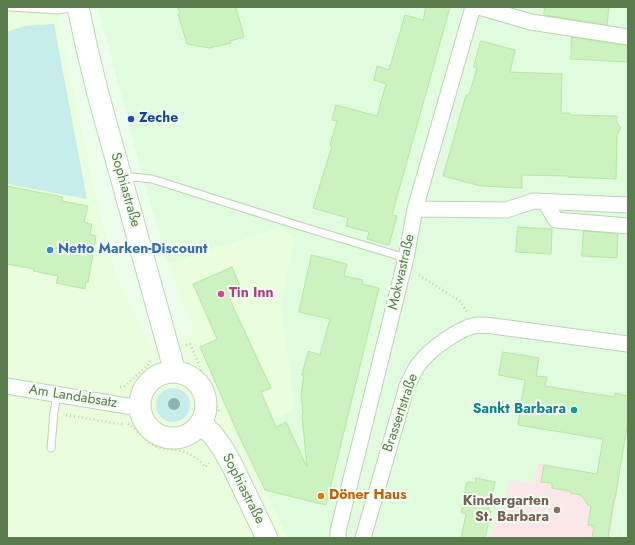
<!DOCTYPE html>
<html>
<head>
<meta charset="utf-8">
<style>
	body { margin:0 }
	#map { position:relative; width:635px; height:545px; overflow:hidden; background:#ecfdeb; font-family:Jost,sans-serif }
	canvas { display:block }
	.frame { position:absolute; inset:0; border:8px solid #5a7b4b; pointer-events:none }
</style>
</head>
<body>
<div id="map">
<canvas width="635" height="545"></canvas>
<div class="frame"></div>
</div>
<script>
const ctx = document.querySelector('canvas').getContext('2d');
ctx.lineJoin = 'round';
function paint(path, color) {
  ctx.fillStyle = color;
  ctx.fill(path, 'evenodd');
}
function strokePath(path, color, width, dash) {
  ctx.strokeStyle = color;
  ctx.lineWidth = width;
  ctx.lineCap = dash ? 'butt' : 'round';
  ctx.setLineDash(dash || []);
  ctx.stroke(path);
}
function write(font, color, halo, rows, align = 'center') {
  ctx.font = font + ' Jost,sans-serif';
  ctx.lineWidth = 4;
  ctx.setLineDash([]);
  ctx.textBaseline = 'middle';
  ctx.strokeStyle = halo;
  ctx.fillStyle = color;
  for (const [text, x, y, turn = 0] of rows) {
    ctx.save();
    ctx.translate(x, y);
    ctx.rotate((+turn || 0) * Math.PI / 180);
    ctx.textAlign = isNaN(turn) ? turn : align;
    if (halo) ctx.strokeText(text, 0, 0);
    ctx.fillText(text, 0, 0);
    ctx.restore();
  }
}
paint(new Path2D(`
	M98,7H628V538H287L239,435L295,409L280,302L295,240L282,227L168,264L140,167Z`), '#e1fbdf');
paint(new Path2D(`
	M7,7H55L59,23L97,202L116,274L127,299L152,350L194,332L168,264L282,227L295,240L280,302L295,409L239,435L287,538H7Z`), '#eafede');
paint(new Path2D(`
	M538,463L619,478L611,538H490L510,480L534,483Z`), '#fae7e7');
paint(new Path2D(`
	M54,24L87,199L7,184V32L24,26Z
	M156 405a17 17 0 1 1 34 0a17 17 0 1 1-34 0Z`), '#c7edea');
const building = new Path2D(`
	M178,7H236L244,37L230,41L231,43L209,48L187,44L178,14H180Z
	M426,7H450L392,215L397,216L389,245L367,239L369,232L346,226L348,218L313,208L332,146L330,145L337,121L332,120L336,105L377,116L386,84L374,80L377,66L389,70L405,15L423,20Z
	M545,7H609L607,25L544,15Z
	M572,37L628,46V62L571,59Z
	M481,41L515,50L510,72L562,74L561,113H570V115L617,116V123L621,128L617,135L616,179L568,177V176L522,175V188L481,186L443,176L466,95H469L477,68L474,67Z
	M7,186L63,197L62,201L88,206L84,222L92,224L90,234L96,236L88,282H86L85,289L56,283L58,276L33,271L34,269L7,264Z
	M518,227L552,229L551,254L516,252Z
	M584,231L618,234L617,258L582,256Z
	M312,255L347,264L344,276L363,280L362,284L379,288L326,505L265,490L238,434L200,347L217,339L193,284L232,267L243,293L230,300L271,388L261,392L276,427L286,422L307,467L302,415L303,414L301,395L304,374L302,375L308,351L320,355L330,319L299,312Z
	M503,352L539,358L536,376L547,377L545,386L614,397L615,393L628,396V421L615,499H614L608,538H592L594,526L588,525L591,506L588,505L581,495L570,493V491L552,488V483L541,482L544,465L597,474L603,439L518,425L525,380L499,375Z
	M476,478L495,482L488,511H491L485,538H461L466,514L461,513L463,506H462L467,482L475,483Z`);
paint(building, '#ccf2bf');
strokePath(building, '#b4e8a0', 1);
const lane = new Path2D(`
	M10,7L58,10L75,7
	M123,177H132L152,179L300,226L406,258
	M51,448L54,412L57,395`);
const street = new Path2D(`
	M479,7L531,22L628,37
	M545,202L556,220L628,226
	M415,209L506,210L534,201L628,205
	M7,386L139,408
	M338,538V531L406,258L415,209L473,7
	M363,538L407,386C411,379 414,370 419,364C429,350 460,327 478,325C483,325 488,325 493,326L628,344`);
const secondary = new Path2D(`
	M78,7L87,49L98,94L175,372
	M140 405a33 33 0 1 1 66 0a33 33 0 1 1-66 0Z
	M201,423L213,435L223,449L232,465L267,538`);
strokePath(lane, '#b9d4b2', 9);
strokePath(street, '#b9d4b2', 17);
strokePath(secondary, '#bad9b1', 23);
strokePath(new Path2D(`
	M419,275L461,302L467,312
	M186,345L190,344L219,411
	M120,387L125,386L149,364L150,359
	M66,415L114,423L123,424
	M128,424C138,429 144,440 154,446C164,450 175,449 185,452C193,455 200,461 205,467L209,463`), '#b2daa3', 2.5, [1, 3]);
strokePath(lane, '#fff', 7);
strokePath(street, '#fff', 15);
strokePath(secondary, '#fff', 21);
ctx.fillStyle = '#8db4ad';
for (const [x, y] of [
	[174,404]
]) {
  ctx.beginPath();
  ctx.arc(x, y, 6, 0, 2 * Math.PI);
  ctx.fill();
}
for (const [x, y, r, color] of [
	[131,119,4,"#1a4fb4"],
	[50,250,4,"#3f7fe0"],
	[221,294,4,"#d1479c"],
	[574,410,4,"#0f9aa8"],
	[321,496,4,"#e8710a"],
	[557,510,4,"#8d6e63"]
]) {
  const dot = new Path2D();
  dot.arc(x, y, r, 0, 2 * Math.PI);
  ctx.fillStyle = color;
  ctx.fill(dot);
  strokePath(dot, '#f3fff2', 1.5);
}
write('bold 14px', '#164399', '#f3fff2', [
	["Zeche",139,119]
], 'left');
write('14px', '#5a7b4b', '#f3fff2', [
	["Sophiastraße",125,190,74],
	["Mokwastraße",402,272,-77],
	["Am Landabsatz",73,397,9],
	["Brassertstraße",401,413,-71],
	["Sophiastraße",243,489,63]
]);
write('bold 14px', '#366cbe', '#f3fff2', [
	["Netto Marken-Discount",58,250]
], 'left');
write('bold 14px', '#b23c85', '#f3fff2', [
	["Tin Inn",229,294]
], 'left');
write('bold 14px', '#0d838f', '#f3fff2', [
	["Sankt Barbara",566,410]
], 'right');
write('bold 14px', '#c56008', '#f3fff2', [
	["Döner Haus",329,496]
], 'left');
write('bold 14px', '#785e54', '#f3fff2', [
	["Kindergarten",549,502],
	["St. Barbara",549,518]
], 'right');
</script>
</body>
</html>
